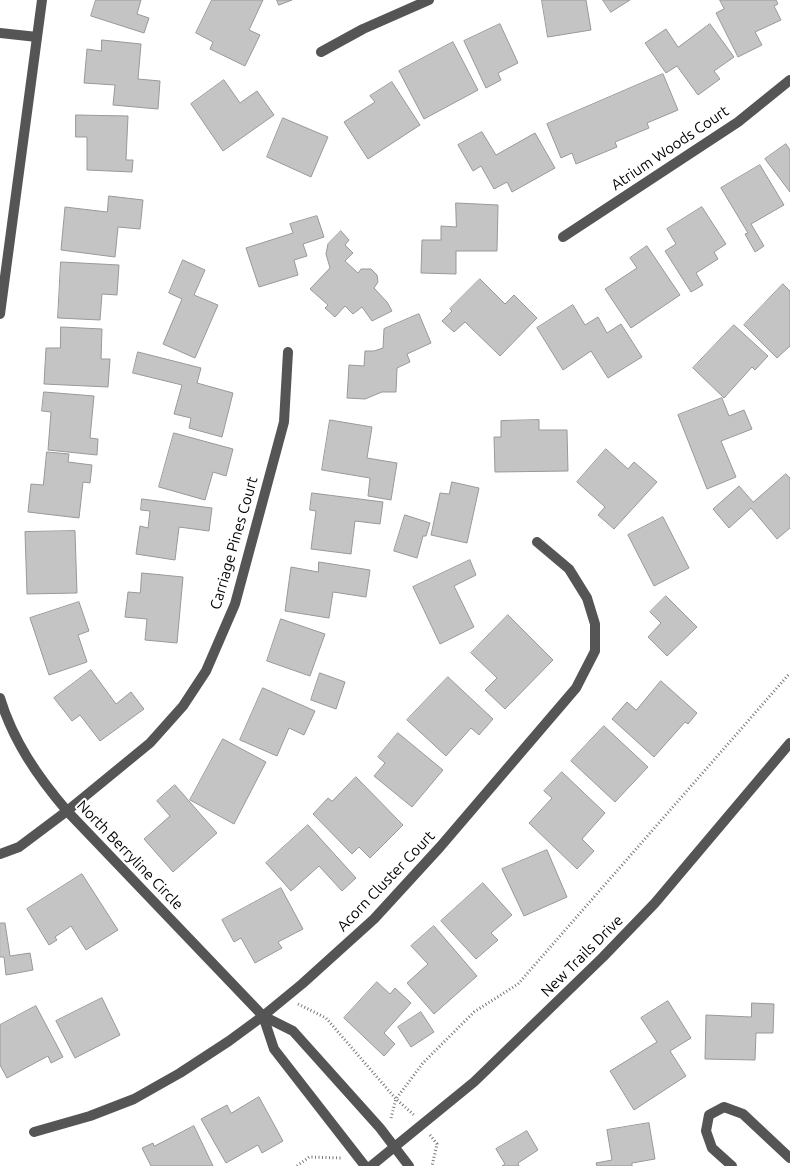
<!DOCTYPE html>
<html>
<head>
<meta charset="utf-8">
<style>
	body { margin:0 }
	canvas { display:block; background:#fff }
</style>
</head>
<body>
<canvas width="790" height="1166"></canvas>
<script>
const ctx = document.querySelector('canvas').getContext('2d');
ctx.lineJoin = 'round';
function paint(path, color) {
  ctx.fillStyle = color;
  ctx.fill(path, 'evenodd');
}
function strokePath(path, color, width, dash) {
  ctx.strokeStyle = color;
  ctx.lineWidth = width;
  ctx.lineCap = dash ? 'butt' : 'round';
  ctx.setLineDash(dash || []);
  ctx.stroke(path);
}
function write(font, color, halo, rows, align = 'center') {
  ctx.font = font + ' Ubuntu,sans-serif';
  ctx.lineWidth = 4;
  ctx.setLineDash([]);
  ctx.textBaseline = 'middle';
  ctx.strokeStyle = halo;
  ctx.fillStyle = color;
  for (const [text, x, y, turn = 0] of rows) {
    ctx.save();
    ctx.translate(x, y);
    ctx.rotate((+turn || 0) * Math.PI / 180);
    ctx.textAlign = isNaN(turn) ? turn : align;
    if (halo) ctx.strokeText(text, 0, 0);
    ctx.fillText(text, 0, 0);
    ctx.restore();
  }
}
const building = new Path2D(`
	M96,0H141L137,14L149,18L144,33L91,16Z
	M212,0H263L249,30L260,35L245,66L210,49L213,42L196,33Z
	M277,0H292L279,5Z
	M542,0H586L591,30L548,37Z
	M603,0H630L611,12Z
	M720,0H776L778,4L774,6L781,20L755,32L762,45L738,57L716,13L724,9Z
	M500,24L518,63L498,73L501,80L486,88L464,41Z
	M710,24L734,57L714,71L720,79L698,95L677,66L666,73L645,43L666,29L678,47Z
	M102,40L141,44L138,79L160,81L158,109L113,105L115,85L84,83L87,49L101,51Z
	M453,42L478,90L424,119L399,71Z
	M663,74L678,110L647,123L649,128L615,142L617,147L576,164L572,153L561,158L547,124Z
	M224,80L240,103L257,91L274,115L223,151L191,104Z
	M392,82L420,125L368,159L344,122L375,102L370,96Z
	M76,115L128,116L126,160H133L132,172L87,170V137H76Z
	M283,118L328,137L311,177L267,157Z
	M482,132L496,155L535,133L555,168L512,192L507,182L494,189L481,166L473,171L458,145Z
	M786,144L790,150V192L765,159Z
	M760,165L784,205L751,224L764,246L755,252L745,234L748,233L721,188Z
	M109,196L143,200L140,229L118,227L115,257L61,250L65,207L107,212Z
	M456,203L498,205L497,251H456V274L421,273L422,240H441V226L456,227Z
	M702,207L726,244L714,252L718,259L696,273L703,285L691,292L665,251L676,244L667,229Z
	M317,216L324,237L303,244L307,256L294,260L298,275L259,287L246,248L293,233L290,224Z
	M341,231L349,240L345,245L353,253L345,261L358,273L361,269H371L377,275L378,282L374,288L387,302L392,311L372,321L362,307L353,314L345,306L335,317L325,308L328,305L310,289L330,268L326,254L328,244Z
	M647,246L680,295L631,328L605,289L637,268L630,258Z
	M183,260L205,270L194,295L218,305L195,358L163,344L182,299L169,293Z
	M61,262L119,265L117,295L102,294L100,320L58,318Z
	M480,279L505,304L514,295L537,318L500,356L465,322L454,332L442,321L452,311L450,309Z
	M783,284L790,291V346L777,358L744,325Z
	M573,305L585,325L598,317L607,333L621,324L642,357L608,378L591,351L563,370L537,328Z
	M419,314L431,343L407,354L410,362L397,368L396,392H382L365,399L347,398L349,365L364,366L365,351H374L383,348L384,329Z
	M734,325L768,356L755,370L752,367L724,398L693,368Z
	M61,327L102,329L101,359H110L108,387L44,384L46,348H60Z
	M138,352L201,368L197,383L233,393L222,437L189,428L191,418L174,414L182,385L133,373Z
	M44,392L94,396L90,438L98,439L97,455L48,450L51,412L42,411Z
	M722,398L729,416L744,410L752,429L721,441L736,477L707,489L678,415Z
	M330,420L372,427L367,458L397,463L391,500L368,496L370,478L322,470Z
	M539,420V430H567L568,471L495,472L494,437H501V421Z
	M174,433L233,449L226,476L213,472L205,500L159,487Z
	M606,449L628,469L634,462L657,482L614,529L598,515L605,507L577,482Z
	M47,452L69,454L68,462L92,465L90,483L83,482L79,518L28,512L31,484L43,485Z
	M786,474L790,478V528L777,539L751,508L729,528L713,509L739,486L753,502Z
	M452,482L479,488L467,543L431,535L440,493L449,494Z
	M312,493L383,502L380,524L355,521L351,554L311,549L316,511L310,510Z
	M142,499L212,508L209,531L179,527L175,560L136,554L140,526L148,528L150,511L141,510Z
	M405,515L430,523L426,536H423L417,558L394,551Z
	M663,517L689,568L654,586L628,535Z
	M75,531L77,593L27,594L25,532Z
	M470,560L476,575L454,586L474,627L440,644L413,587Z
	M319,562L370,570L366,597L333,592L329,618L285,611L291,567L318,572Z
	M142,573L183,577L177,643L145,640L147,619L125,617L128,592L140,593Z
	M666,596L697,627L667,656L648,637L661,623L650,612Z
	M79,602L89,631L78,635L87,662L49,675L30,618Z
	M508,615L553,660L505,709L485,690L497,678L471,653Z
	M281,619L325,634L310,676L267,661Z
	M91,670L116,704L131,692L144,709L100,741L80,715L72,721L54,698Z
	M320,673L345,682L336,709L311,700Z
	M448,677L493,719L479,735L471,728L446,756L407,720Z
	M661,681L697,713L688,724L685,722L654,757L612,719L627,702L636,710Z
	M263,688L315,711L304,735L289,728L277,756L240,740Z
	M604,726L648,767L615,802L571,761Z
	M398,733L443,770L412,807L374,776L385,763L378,757Z
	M223,739L266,762L234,824L190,800Z
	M562,772L605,813L582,839L594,851L577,869L529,823L552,798L544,791Z
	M356,777L403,825L370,858L359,847L352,854L313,814L328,798L332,801Z
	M175,785L217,833L173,872L144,839L170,816L157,801Z
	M308,825L356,878L342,891L319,866L291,891L266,863Z
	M547,850L567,897L524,916L502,869Z
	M82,874L118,930L86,950L71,926L55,937L57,940L49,945L27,909Z
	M483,883L512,915L491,933L498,940L476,959L441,921Z
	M281,888L303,929L278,942L282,948L255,963L241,938L234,942L222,920Z
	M0,923H5L10,956L30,953L33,970L6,975L4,957H0Z
	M434,926L477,976L434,1014L407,983L428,964L411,946Z
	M377,982L390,994L395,988L411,1003L384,1033L395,1044L384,1056L344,1018Z
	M102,998L120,1035L75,1058L56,1021Z
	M668,1001L691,1038L670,1051L686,1076L634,1110L610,1071L657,1042L641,1018Z
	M752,1003L774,1004L773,1033H756L755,1060L705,1059L706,1015L751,1017Z
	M36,1006L63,1057L51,1063L48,1056L7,1078L0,1065V1025Z
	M421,1012L434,1032L411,1047L398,1027Z
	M259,1097L283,1141L262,1153L258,1145L226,1163L201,1119L227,1105L231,1113Z
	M649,1123L655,1159L632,1163V1166H597L596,1163L612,1160L607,1130Z
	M194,1126L213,1166H151L142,1148L153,1143L154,1146Z
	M527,1131L538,1150L518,1163L519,1166H502L505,1164L496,1149Z`);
paint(building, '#c4c4c4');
strokePath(building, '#999', 1);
strokePath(new Path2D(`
	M298,1004L326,1018L396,1099L414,1115
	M391,1118L396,1099L423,1063L474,1012L518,984L790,673
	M430,1135L437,1144L432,1166
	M297,1166L309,1157L341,1158`), '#777', 3, [1, 2.5]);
strokePath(new Path2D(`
	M0,33L37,37
	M321,52L363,29L429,0
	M563,237L738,122L790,80
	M0,314L42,0
	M0,698C13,741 38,777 67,811L263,1016L293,1031L380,1128L409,1166
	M0,854L19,847L67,811L150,743L183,706L206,671L235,604L284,422L288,352
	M263,1016L274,1049L365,1166
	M34,1132L90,1116L134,1099L180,1073L229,1041L263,1016L302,984L374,919L440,847L576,688L595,651V624L587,598L569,569L537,542
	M732,1166L712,1148L706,1131L709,1115L724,1107L743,1114L790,1158`), '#555', 10);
strokePath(new Path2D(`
	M371,1166L474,1082L603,957L655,903L790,743`), '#555', 10);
write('15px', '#000', '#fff', [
	["Atrium Woods Court",670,148,-34],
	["Carriage Pines Court",234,543,-74],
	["North Berryline Circle",130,855,46],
	["Acorn Cluster Court",386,881,-46],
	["New Trails Drive",582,956,-45]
]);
</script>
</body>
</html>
